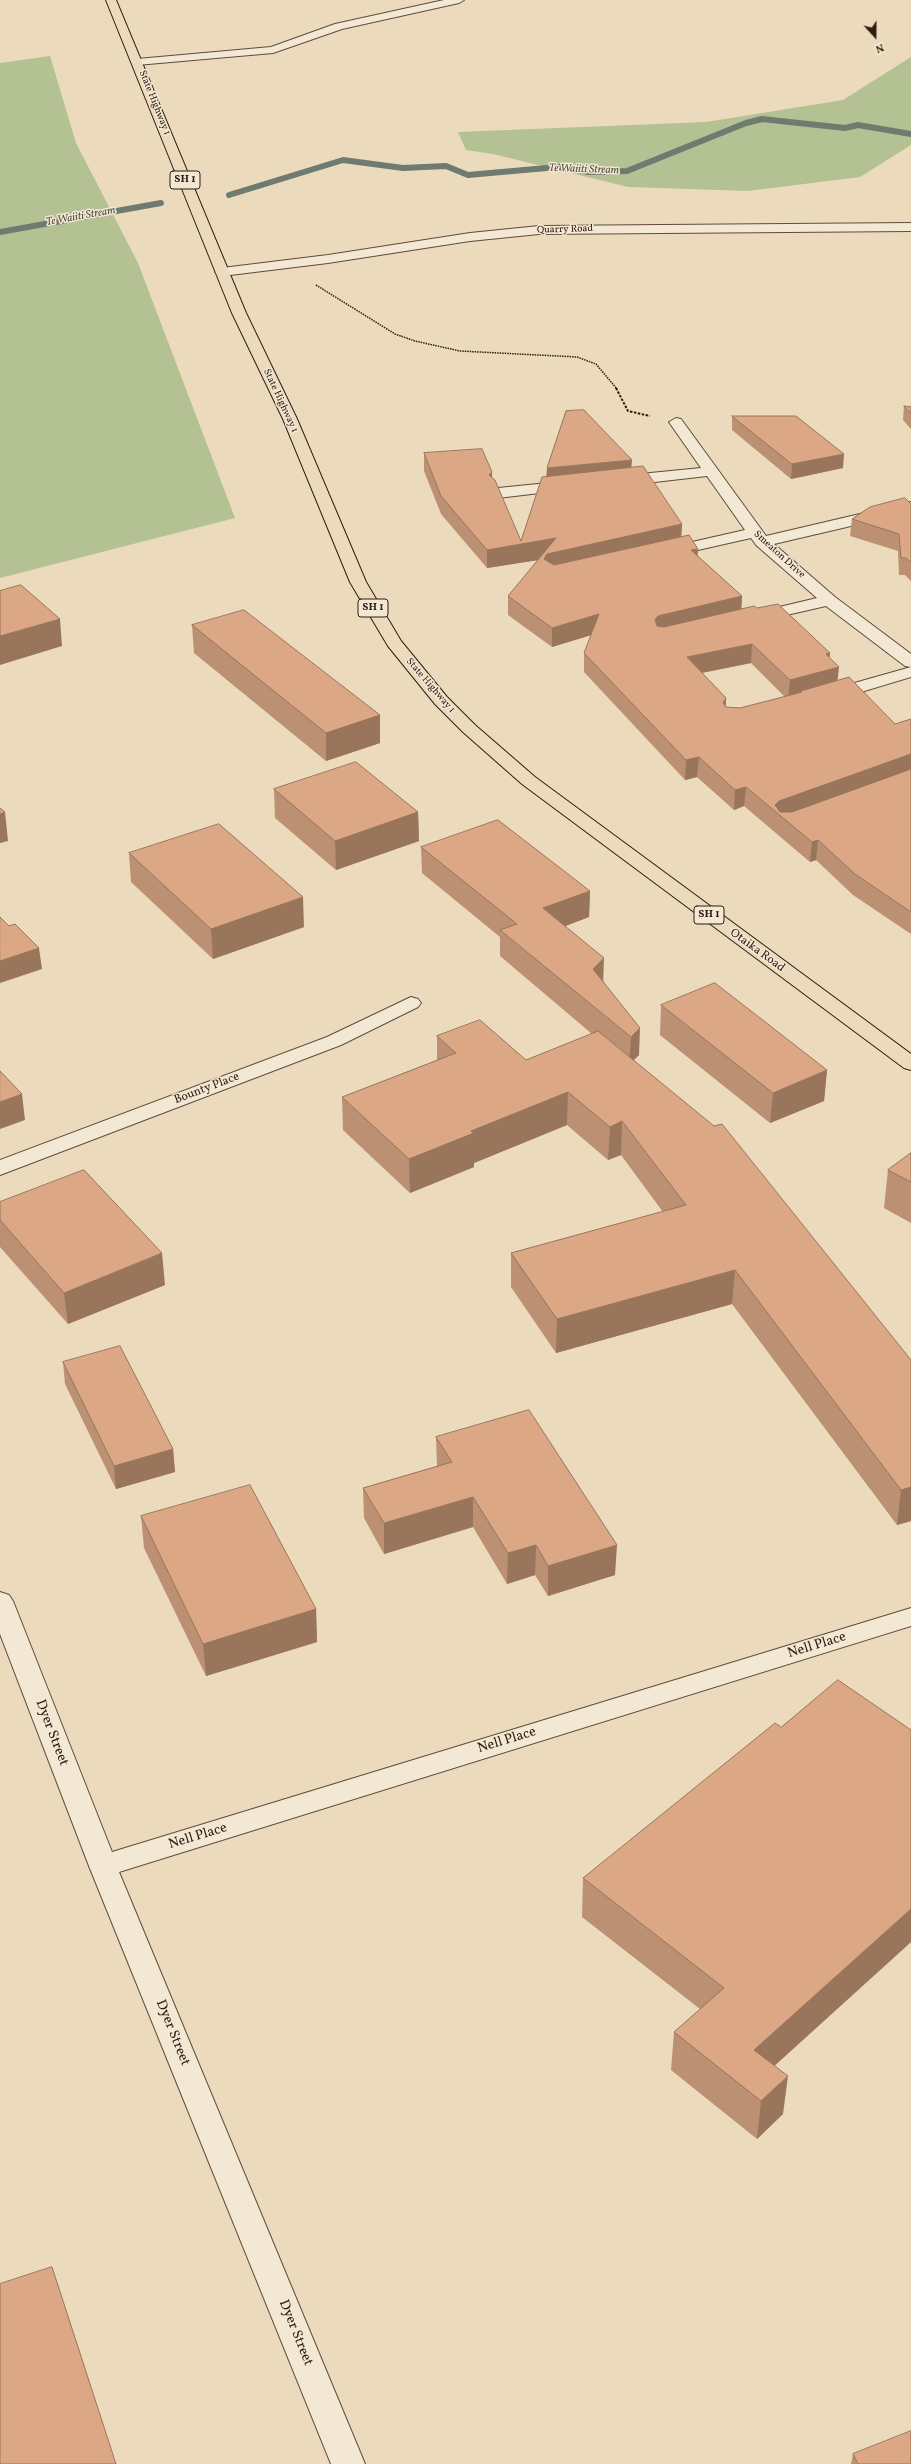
<!DOCTYPE html>
<html>
<head>
<meta charset="utf-8">
<style>
	body { margin:0 }
	#map { position:relative; width:911px; height:2464px; overflow:hidden; background:#ebdbbc; font-family:Vollkorn,serif }
	canvas { display:block }
	.north { position:absolute; left:855px; top:16px; width:40px; height:40px; -webkit-text-stroke:3px #f2e8d3; paint-order:stroke; rotate:159deg; font-size:11px; font-weight:700; line-height:16px; text-align:center; color:#311b11 }
	.north::after { content:''; display:block; margin:auto; width:14px; height:18px; background:#311b11; clip-path:polygon(50% 0,100% 100%,50% 72%,0 100%) }
</style>
</head>
<body>
<div id="map">
<canvas width="911" height="2464"></canvas>
<div class="north">N</div>
</div>
<script>
const ctx = document.querySelector('canvas').getContext('2d');
ctx.lineJoin = 'round';
function paint(path, color) {
  ctx.fillStyle = color;
  ctx.fill(path, 'evenodd');
}
function strokePath(path, color, width, dash) {
  ctx.strokeStyle = color;
  ctx.lineWidth = width;
  ctx.lineCap = dash ? 'butt' : 'round';
  ctx.setLineDash(dash || []);
  ctx.stroke(path);
}
function write(font, color, halo, rows, align = 'center') {
  ctx.font = font + ' Vollkorn,serif';
  ctx.lineWidth = 3;
  ctx.setLineDash([]);
  ctx.textBaseline = 'middle';
  ctx.strokeStyle = halo;
  ctx.fillStyle = color;
  for (const [text, x, y, turn = 0] of rows) {
    ctx.save();
    ctx.translate(x, y);
    ctx.rotate((+turn || 0) * Math.PI / 180);
    ctx.textAlign = isNaN(turn) ? turn : align;
    if (halo) ctx.strokeText(text, 0, 0);
    ctx.fillText(text, 0, 0);
    ctx.restore();
  }
}
paint(new Path2D(`
	M50,56L76,143L138,263L235,518L0,578V63Z
	M911,57V145L860,177L748,191L628,187L493,154L466,150L458,132L706,122L843,100Z`), '#b4c193');
strokePath(new Path2D(`
	M229,195L343,160L403,168L446,166L468,175L558,167L589,172L627,171L746,123L762,119L845,128L858,125L911,134
	M0,232L161,203`), '#6f7b70', 6);
const minor = new Path2D(`
	M444,0H464L459,3L342,29L273,53L137,65L131,62L137,59L271,47L335,24Z
	M911,223V231L539,234L470,241L328,263L222,276L215,272L222,268L328,255L470,233L539,226Z
	M676,418L681,419L766,536L911,502V512L774,544L835,597L911,654V677L838,699H826L823,695L826,691L911,667L905,666L826,606L756,622L750,620L748,617L750,614L817,598L756,545L751,538L667,557L661,555L659,552L661,549L745,530L707,476L620,486L612,481L620,476L701,468L669,422Z
	M568,481L576,486L573,489L498,498L490,493L498,488Z
	M411,997L418,999L421,1003L418,1007L341,1045L0,1175V1160L327,1037Z
	M0,1592L9,1595L13,1601L112,1852L911,1608V1626L119,1872L365,2464H331L89,1866L0,1634Z`);
const highway = new Path2D(`
	M106,0H116L246,313L297,419L366,582L401,641L447,697L475,725L535,777L911,1054V1070L904,1068L522,784L463,732L435,704L388,646L350,582L283,419L232,313Z`);
strokePath(minor, '#604b3c', 2);
strokePath(highway, '#311b11', 2);
strokePath(new Path2D(`
	M316,285L395,334L415,341L460,351L577,357L596,364L617,389`), '#311b11', 1.5, [1.5, 1]);
strokePath(new Path2D(`
	M616,388L628,411L650,416`), '#311b11', 2, [2.5, 1.5]);
paint(minor, '#f2e8d3');
paint(highway, '#ebdbbc');
paint(new Path2D(`
	M904,406L911,407V429L903,420Z
	M732,416L843,468L791,479L732,430Z
	M424,453L492,472V478L521,541L547,476V468H632L682,524L681,537L697,556L742,596L741,609L757,608L830,658L837,681L895,724L911,719V934L853,895L816,860L810,862L744,806L734,810L697,777L685,780L584,672V653L591,635L552,647L508,615V596L538,560L487,568L441,514L424,471ZM751,663L785,697L740,708L726,707V698L702,673Z
	M911,504V581L905,575H899L898,551L850,536L852,519Z
	M192,625L380,715V743L326,761L194,653Z
	M274,789L418,812L419,841L336,870L275,818Z
	M421,847L590,891L589,917L565,926L604,982L639,1055L634,1060L911,1360V1521L897,1525L732,1304L556,1353L511,1287V1253L663,1212L621,1155L608,1160L567,1125L474,1163V1167L410,1193L343,1130L342,1097L437,1060V1036L526,1060L592,1034L500,956V937L422,873Z
	M129,853L304,927L213,959L131,882Z
	M661,1005L827,1070L824,1101L770,1123L660,1035Z
	M911,1153V1223L884,1208L888,1170Z
	M0,1202L165,1285L68,1324L0,1247Z
	M63,1362L173,1449L175,1472L116,1489L65,1384Z
	M436,1437L615,1575L548,1596L535,1575L507,1584L473,1527L384,1554L364,1518L363,1488L437,1466Z
	M141,1516L316,1609L317,1642L206,1676L144,1548Z
	M781,1727L911,1730V1942L774,2066L783,2114L757,2139L671,2070L674,2032L700,2009L582,1917L583,1878Z
	M853,2454L911,2464H851Z`), '#bc9072');
paint(new Path2D(`
	M844,454L843,468L791,479L792,464Z
	M632,460L631,473L546,481L547,468Z
	M492,472V490L489,475Z
	M682,524L681,543L544,578L545,559L487,568V550L556,538Z
	M698,549L697,567L691,550Z
	M742,596L741,615L657,635L655,620L658,616Z
	M599,614L598,633L552,647V628Z
	M60,619L62,646L0,665V636Z
	M752,644L751,663L686,676L687,657Z
	M830,653L829,669L839,667L837,686L802,692L801,691V696L788,699L790,680L826,654Z
	M726,698L725,717L723,703Z
	M380,715V743L326,761V733Z
	M911,754V769L784,818L775,805L779,801Z
	M699,757L697,777L685,780L686,760Z
	M746,787L744,806L734,810L735,790Z
	M5,812L8,841L0,843V814Z
	M418,812L419,841L336,870L335,841Z
	M818,840L816,860L810,862L812,842Z
	M590,891L589,917L542,935L543,908Z
	M303,897L304,927L213,959L211,929Z
	M39,948L42,969L0,983V961Z
	M604,958L603,985L593,969Z
	M640,1028L639,1055L629,1064L631,1037Z
	M827,1070L824,1101L770,1123L773,1093Z
	M568,1092L567,1125L474,1163V1167L410,1193L409,1159L471,1131Z
	M22,1094L25,1120L0,1129V1102Z
	M622,1121L621,1155L608,1160L610,1127Z
	M162,1253L165,1285L68,1324L64,1293Z
	M735,1270L732,1304L556,1353L557,1319Z
	M173,1449L175,1472L116,1489L114,1466Z
	M911,1487V1521L897,1525L901,1490Z
	M473,1497V1527L384,1554V1523Z
	M536,1545L535,1575L507,1584L508,1553Z
	M617,1545L615,1575L548,1596V1566Z
	M316,1609L317,1642L206,1676L203,1644Z
	M911,1909V1942L750,2088L754,2050Z
	M788,2076L783,2114L757,2139L761,2101Z`), '#99755c');
const building = new Path2D(`
	M904,406L911,407V413Z
	M584,410L632,460L547,468L566,411Z
	M732,416H796L844,454L792,464Z
	M482,449L492,472L489,475L495,480L521,541L542,477L643,466L682,524L547,554L544,559L554,565L689,535L698,549L691,550L742,596L658,616L655,620L657,626L664,627L754,606L757,608L778,604L830,653L826,654L839,667L790,680L752,644L687,657L726,698L723,703L726,707L740,708L802,692L801,691L849,677L895,724L911,719V754L779,801L775,805L780,812H792L911,769V912L855,874L818,840L812,842L746,787L735,790L699,757L686,760L584,653L599,614L552,628L508,596L556,538L487,550L441,496L424,453Z
	M905,498L911,504V562L906,558H901L899,534L852,519L870,507Z
	M21,585L60,619L0,636V591Z
	M244,610L380,715L326,733L192,625Z
	M356,762L418,812L335,841L274,789Z
	M0,808L5,812L0,814Z
	M498,820L590,891L543,908L604,958L593,969L640,1028L631,1037L500,930L517,924L421,847Z
	M219,824L303,897L211,929L129,853Z
	M0,917L9,926L15,924L39,948L0,961Z
	M715,983L827,1070L773,1093L661,1005Z
	M480,1020L526,1060L598,1031L714,1126L722,1124L911,1360V1487L901,1490L735,1270L557,1319L511,1253L686,1205L622,1121L610,1127L568,1092L471,1131L474,1133L409,1159L342,1097L456,1053L437,1036Z
	M0,1071L22,1094L0,1102Z
	M911,1153V1182L888,1170Z
	M84,1170L162,1253L64,1293L0,1220V1202Z
	M120,1346L173,1449L114,1466L63,1362Z
	M529,1410L617,1545L548,1566L536,1545L508,1553L473,1497L384,1523L363,1488L452,1462L436,1437Z
	M250,1485L316,1609L203,1644L141,1516Z
	M838,1680L911,1730V1909L754,2050L788,2076L761,2101L674,2032L724,1988L583,1878L775,1723L781,1727Z
	M52,2267L116,2464H0V2284Z
	M911,2431V2464H858L853,2454Z`);
paint(building, '#dba784');
strokePath(building, '#99755c', 1);
write('10px', '#311b11', '#f2e8d3', [
	["State Highway 1",154,103,68],
	["Quarry Road",565,230,-2],
	["State Highway 1",280,401,65],
	["Smeaton Drive",779,555,42],
	["State Highway 1",430,686,49]
]);
write('italic 11px', '#504b41', '#f2e8d3', [
	["Te Waiiti Stream",584,170,2],
	["Te Waiiti Stream",81,217,-10]
]);
for (const [x, y, w] of [
	[185,180,30],
	[373,608,30],
	[709,915,30]
]) {
  const box = new Path2D();
  box.roundRect(x - w / 2, y - 9, w, 18, 3);
  ctx.fillStyle = '#f2e8d3';
  ctx.fill(box);
  strokePath(box, '#311b11', 1);
}
write('bold 11px', '#311b11', null, [
	["SH 1",185,180],
	["SH 1",373,608],
	["SH 1",709,915]
]);
write('12px', '#311b11', '#f2e8d3', [
	["Otaika Road",757,951,36],
	["Bounty Place",207,1089,-21]
]);
write('14px', '#311b11', '#f2e8d3', [
	["Nell Place",817,1646,-17],
	["Dyer Street",51,1733,69],
	["Nell Place",507,1741,-17],
	["Nell Place",198,1837,-17],
	["Dyer Street",172,2033,68],
	["Dyer Street",295,2333,68]
]);
</script>
</body>
</html>
